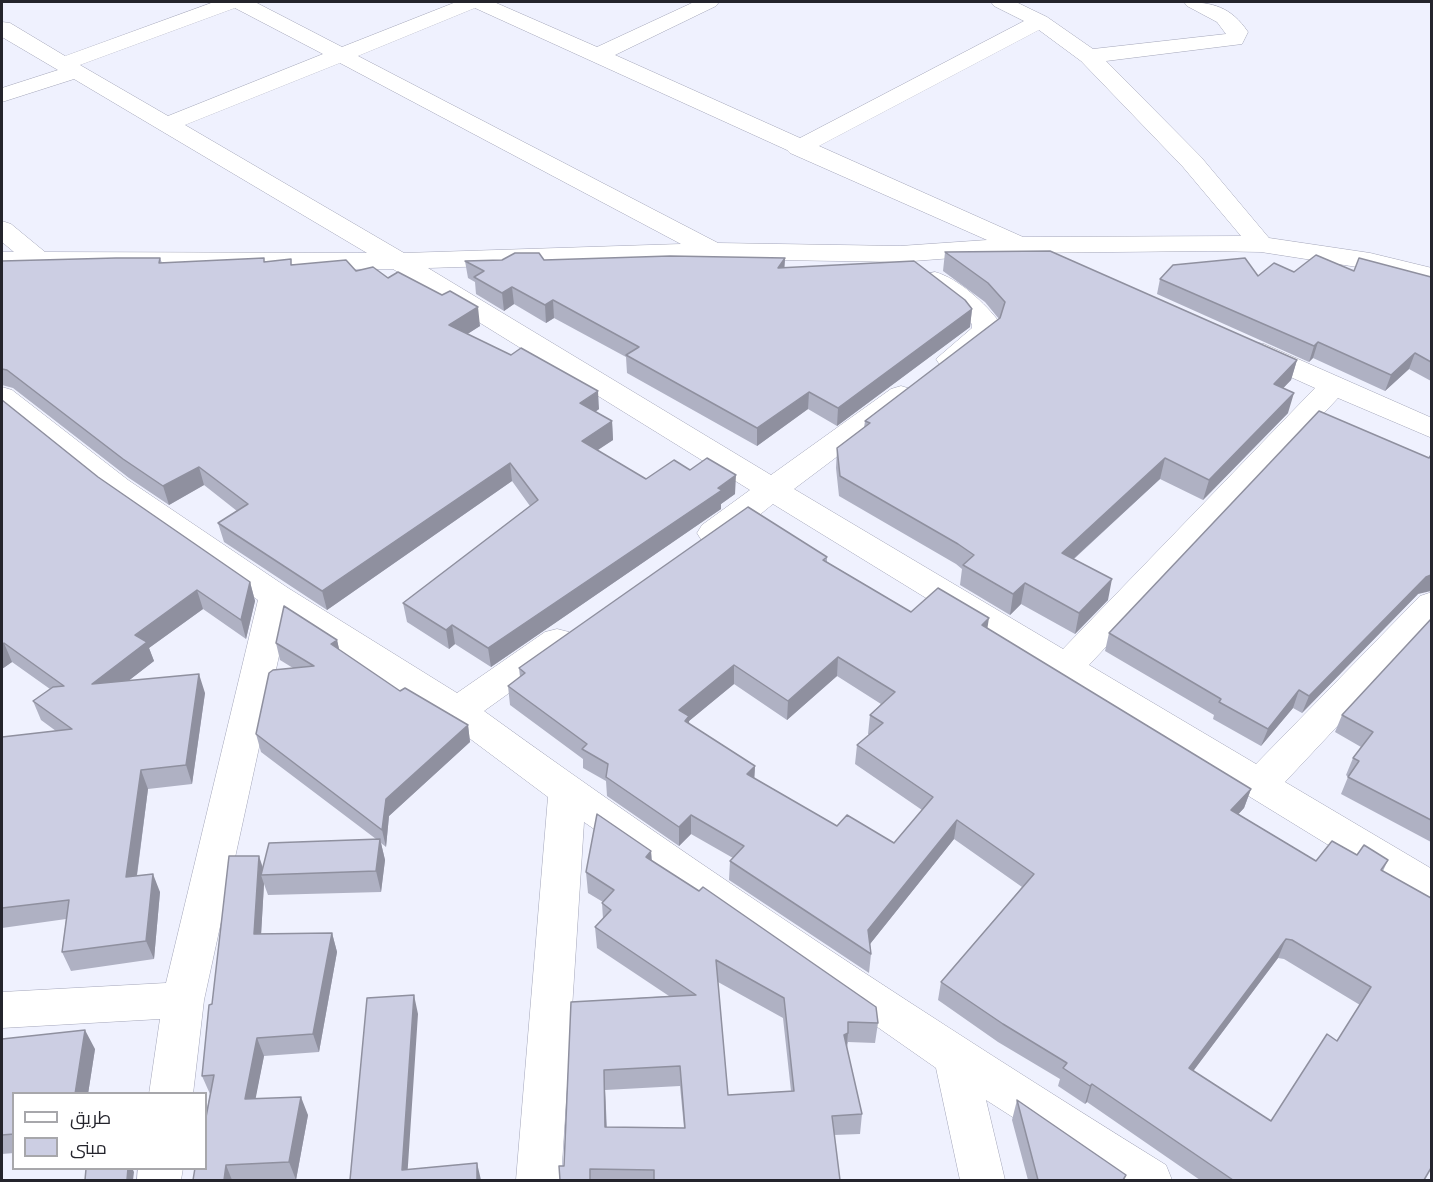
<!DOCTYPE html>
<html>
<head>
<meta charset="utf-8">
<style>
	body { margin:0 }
	#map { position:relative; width:1433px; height:1182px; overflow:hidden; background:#eff1fe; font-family:Raleway,Cairo,sans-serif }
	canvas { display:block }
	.frame { position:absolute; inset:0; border:3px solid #24242c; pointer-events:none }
	.legend { position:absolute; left:12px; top:1092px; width:195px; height:78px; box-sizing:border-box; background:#fff; border:2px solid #a7a7ab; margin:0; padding:8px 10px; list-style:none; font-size:18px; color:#24242c }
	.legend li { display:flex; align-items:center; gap:12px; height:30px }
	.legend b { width:30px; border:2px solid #a7a7ab }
</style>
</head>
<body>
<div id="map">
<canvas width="1433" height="1182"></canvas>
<div class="frame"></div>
<ul class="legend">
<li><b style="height:8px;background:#fff"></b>طريق</li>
<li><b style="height:16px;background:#cccee3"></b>مبنى</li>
</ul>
</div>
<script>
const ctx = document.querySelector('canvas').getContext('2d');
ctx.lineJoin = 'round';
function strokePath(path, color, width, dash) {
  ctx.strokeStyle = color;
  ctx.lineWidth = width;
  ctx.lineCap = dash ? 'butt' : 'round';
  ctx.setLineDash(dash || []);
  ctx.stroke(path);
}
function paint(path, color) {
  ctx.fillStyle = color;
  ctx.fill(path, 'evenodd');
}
const minor = new Path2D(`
	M214,2H255L342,47L456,2H494L597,47L694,2H719L716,6L615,55L800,138L1024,21L994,6L991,2H1016L1047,17L1093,49L1226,34L1217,22L1187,6L1184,2C1213,2 1231,7 1248,32L1242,44L1106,61L1201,157L1269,238L1370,253L1432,268V284L1370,269L1261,252L1210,251L1019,253L900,262L715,259L428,268L771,475L891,389L901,386L911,389L915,395L911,401L794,489L1063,649L1315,388L1244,356L1240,350L1244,344L1254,342L1264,344L1432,418V438L1338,398L1089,665L1256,764L1420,596L1432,592V625L1285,782L1432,869V905L1418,900L773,504C753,519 728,548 702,541L697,533L702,525L750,490L393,269L2,268V252H14L2,242V221L11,224L45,252L367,253L74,79L2,102V88L58,70L2,37V22L10,23L65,56ZM235,8L323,54L168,116L80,65ZM475,8L787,150L790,153L987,240L900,246L718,243L358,56ZM1039,30L1081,61L1183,167L1241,236L1023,237L819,146ZM340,63L681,244L404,253L185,125Z
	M935,272C958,278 986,304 1000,323C998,337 972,359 960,365C953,368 947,367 940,365L936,359L972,328V324L926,286L922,280L926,274Z
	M2,387L12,390L128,480L288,588L457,693L545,632L557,629L569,632L574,641L569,650L484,711C705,871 934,1021 1166,1165L1172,1180H1111L986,1100L1005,1180H960L936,1068L584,822L561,1180H516L548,797L445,720L287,619L204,1000L193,1094H149L160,1019L2,1028V992L166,983L258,600L106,494L2,410Z
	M138,1168H183L181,1180H137Z`);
strokePath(minor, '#a3a5b9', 1);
paint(minor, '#fff');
paint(new Path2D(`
	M945,252L1297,360L1291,380L1283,388L1288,413L1203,500L1160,479L1074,559L1108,600L1075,634L1021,604L1010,615L960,585L962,569L956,564L839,496L836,468L837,448L864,428L865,421L999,319L985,302L943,271Z
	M160,258L162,263L265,261L356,271L388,278L480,326L467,334L599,409L595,412L612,421L613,440L597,450L646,479L690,470L735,494L721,504V509L491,667L455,644L449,649L407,622L403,603L530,506L512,481L327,610L224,542L218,523L237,511L204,485L169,505L129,478L13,388L2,385V261Z
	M785,258L784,268L972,309L970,327L837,426L808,409L757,446L627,373L626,357L554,318L546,323L514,304L504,311L476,294L475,282L468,278L465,261Z
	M1354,271L1431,277V381L1409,369L1385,391L1313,358L1309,362L1157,294L1160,279L1258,276L1294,272Z
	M2,400L98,477L250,582L255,601L246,639L203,609L149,648L154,661L128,681L205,693L192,784L148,789L137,876L160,892L154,959L71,971L62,952L66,919L2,928V737L56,731L41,720L33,701L50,689L12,662L2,669Z
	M827,557V562L911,612L987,628L1251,789L1244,808L1238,814L1316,861L1357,855L1388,860L1383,871L1424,1180H1200L1087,1102L1085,1104L1058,1086L1060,1079L998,1042L938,1000L941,982L1022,887L954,839L870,944L871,954L869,973L729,880L730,861L733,858L691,834L679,846L607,796L606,781L583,768V759L510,705L508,686L520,677L519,668ZM837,676L881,704L870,715L868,734L870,735L857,745L855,764L922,810L894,843L837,826L754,778L755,766L689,724V721L734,684L787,720ZM1278,958L1284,959L1360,1005L1337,1041L1271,1121L1193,1071Z
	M1418,594L1302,713L1293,708L1261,746L1213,719L1214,715L1105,651L1109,633Z
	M1431,619V842L1341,794L1348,777L1346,775L1353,758L1361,747L1335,732L1342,715Z
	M337,640L339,650L400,691L468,725L470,742L389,816L386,847L381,843L385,860L381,892L268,895L264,884L261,934L332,933L337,952L319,1052L264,1056L255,1099L308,1115L296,1180H193L210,1094L202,1076L212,1004L263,868L376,839L261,752L256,734L293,668L280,660L276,643Z
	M651,851L652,861L878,1023L875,1043L848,1042L847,1048L862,1114L860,1134L834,1135L840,1180H560L564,1166L571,1002L669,996L597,948L595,927L603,919L602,903L603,902L588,893L586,872ZM718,982L783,1018L791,1091L728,1095ZM680,1086L684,1128L607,1127L605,1090Z
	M2,1039L95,1049L88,1094H14V1153L2,1154Z
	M1017,1100L1126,1175L1124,1180H1028L1012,1120Z`), '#afb1c3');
paint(new Path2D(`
	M785,258L784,275L778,268Z
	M512,287L514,304L504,311L502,293Z
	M553,300L554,318L546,323L545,305Z
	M478,307L480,326L452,344L449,325Z
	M972,309L970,327L837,426L838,408Z
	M1318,342L1313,358L1309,362L1314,346Z
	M1415,353L1409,369L1385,391L1391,375Z
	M1297,360L1291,380L1268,404L1274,384Z
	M598,391L599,409L581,422L580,403Z
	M809,392L808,409L757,446V428Z
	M1294,393L1288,413L1203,500L1209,480Z
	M612,421L613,440L583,460L582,441Z
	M1165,458L1160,479L1058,573L1062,553Z
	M510,463L512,481L327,610L322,591Z
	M199,467L204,485L169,505L163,486Z
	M736,475L735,494L721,504V509L491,667L488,648Z
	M1431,575V591L1418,594L1302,713L1309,696L1426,577Z
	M1112,579L1108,600L1075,634L1079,613Z
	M250,582L255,601L246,639L241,620Z
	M1025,583L1021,604L1010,615L1013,594Z
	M197,590L203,609L149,648L154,661L100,703L92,684L135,635Z
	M989,618L986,637L982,625Z
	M452,625L455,644L449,649L446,630Z
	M337,640L341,657L331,644Z
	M4,643L12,662L2,669V645Z
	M838,657L837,676L787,720L788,701Z
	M734,665V684L689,721L690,735L679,710Z
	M199,674L205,693L192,784L186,765Z
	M1299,690L1293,708L1261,746L1268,729Z
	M468,725L470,742L389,816L386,847L382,830L386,799Z
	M755,766L754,785L747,774Z
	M141,770L148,789L134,896L126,877Z
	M1251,789L1244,808L1225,829L1231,810Z
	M691,815V834L679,846V827Z
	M957,820L954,839L866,949L868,930Z
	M380,839L385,860L381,892L376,871Z
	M651,851L652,872L646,857Z
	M259,856L265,874L261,875L264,884L260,953L254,934Z
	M153,874L160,892L154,959L146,941Z
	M332,933L337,952L319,1052L313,1034Z
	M1286,939L1278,958L1182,1086L1189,1068Z
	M414,995L418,1014L407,1180L402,1170Z
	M85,1030L95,1049L88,1094H75Z
	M848,1033L846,1054L844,1035Z
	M257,1038L264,1056L252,1117L245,1099Z
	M604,1070L605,1090L607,1147L605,1127Z
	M1092,1084L1087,1102L1085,1104L1090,1086Z
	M301,1097L308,1115L296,1180L289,1162Z
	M477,1163L481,1180H477Z
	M226,1165L232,1180H224Z
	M128,1168H132L134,1172L133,1180H127Z`), '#8f909f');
const building = new Path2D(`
	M1050,251L1297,360L1274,384L1294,393L1209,480L1165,458L1062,553L1112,579L1079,613L1025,583L1013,594L963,565L974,555L958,544L840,476L837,448L870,423L865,421L1000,318L1005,302L988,283L945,252Z
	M515,253H539L544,260L670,256L785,258L778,268L914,261L965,300L972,309L838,408L809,392L757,428L626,355L639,347L553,300L545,305L512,287L502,293L474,277L484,271L465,261L502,260Z
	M1316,255L1354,271L1359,258L1431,277V362L1415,353L1391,375L1318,342L1314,346L1160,279L1173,265L1245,258L1258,276L1274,263L1294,272Z
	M116,258H160L159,263L264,258V262L291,259V265L346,260L356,271L373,267L388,278L398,272L442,295L450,291L478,307L449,325L511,355L521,348L598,391L580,403L612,421L582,441L646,479L674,460L690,470L707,458L736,475L718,488L722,490L488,648L452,625L446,630L403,603L538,500L510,463L322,591L218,523L248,504L199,467L163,486L123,459L7,370L2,369V261Z
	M2,400L98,477L250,582L241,620L197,590L135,635L147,642L92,684L199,674L186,765L141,770L126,877L153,874L146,941L62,952L69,900L2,908V737L72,729L33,701L53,687L64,686L4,643L2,645Z
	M1319,411L1429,458L1431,455V575L1426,577L1309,696L1299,690L1268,729L1219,702L1221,699L1109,633Z
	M748,507L827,557L823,560L911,612L938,588L989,618L982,625L1251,789L1231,810L1316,861L1332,841L1357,855L1364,845L1388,860L1381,870L1431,898V1168L1424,1180H1233L1092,1084L1090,1086L1063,1068L1067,1063L1003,1024L941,982L1034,874L957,820L868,930L871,954L730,861L744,846L691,815L679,827L606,777L608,764L582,749L587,744L508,686L525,673L519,668ZM838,657L895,692L870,715L883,723L857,745L933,797L894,843L847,815L837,826L747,774L755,766L685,721L689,716L679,710L734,665L788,701ZM1286,939L1292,940L1371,987L1337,1041L1327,1034L1271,1121L1189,1068Z
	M284,606L337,640L331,644L400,691L405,688L468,725L386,799L382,830L256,734L269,673L273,670L314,666L276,643Z
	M1431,619V820L1348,777L1359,761L1353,758L1373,732L1342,715Z
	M597,814L651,851L646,857L699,891L703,887L876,1007L878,1023L848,1022V1033L844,1035L862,1114L832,1116L840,1180H654V1170L590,1169V1180H560L559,1166H564L571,1002L696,995L595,927L611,910L602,903L614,890L586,872ZM716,960L784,998L794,1091L728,1095ZM680,1066L685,1128L605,1127L604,1070Z
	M380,839L376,871L261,875L269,843Z
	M229,856H259L254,934L332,933L313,1034L257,1038L245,1099L301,1097L289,1162L226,1165L224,1180H193L195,1168H206V1117L214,1075L202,1076L209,1005L212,1004Z
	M414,995L402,1170L477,1163V1180H350L367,998Z
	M85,1030L75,1094H14V1134L2,1135V1039Z
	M1017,1100L1126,1175L1123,1180H1038Z
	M128,1168L127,1180H85L86,1169Z`);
paint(building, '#cccee3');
strokePath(building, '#8f909f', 1.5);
</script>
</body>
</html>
